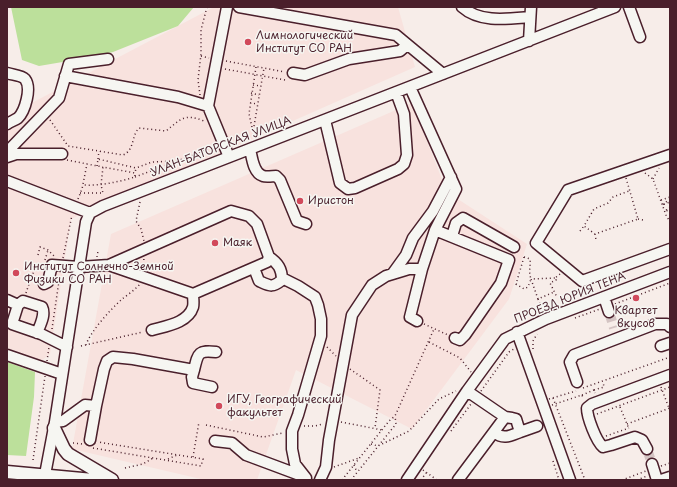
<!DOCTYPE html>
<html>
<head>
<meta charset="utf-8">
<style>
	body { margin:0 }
	#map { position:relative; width:677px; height:487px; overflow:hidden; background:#f7ede9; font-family:"Playpen Sans",sans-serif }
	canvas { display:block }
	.frame { position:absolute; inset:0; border:8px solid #4a1f2b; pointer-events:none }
</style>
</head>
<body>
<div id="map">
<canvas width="677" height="487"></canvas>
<div class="frame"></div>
</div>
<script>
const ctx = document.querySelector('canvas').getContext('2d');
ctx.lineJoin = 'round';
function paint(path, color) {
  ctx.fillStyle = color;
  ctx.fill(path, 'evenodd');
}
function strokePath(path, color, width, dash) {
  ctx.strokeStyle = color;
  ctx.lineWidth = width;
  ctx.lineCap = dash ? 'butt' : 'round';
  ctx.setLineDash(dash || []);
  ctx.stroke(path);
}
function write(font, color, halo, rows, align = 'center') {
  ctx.font = font + ' "Playpen Sans",sans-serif';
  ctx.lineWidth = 3;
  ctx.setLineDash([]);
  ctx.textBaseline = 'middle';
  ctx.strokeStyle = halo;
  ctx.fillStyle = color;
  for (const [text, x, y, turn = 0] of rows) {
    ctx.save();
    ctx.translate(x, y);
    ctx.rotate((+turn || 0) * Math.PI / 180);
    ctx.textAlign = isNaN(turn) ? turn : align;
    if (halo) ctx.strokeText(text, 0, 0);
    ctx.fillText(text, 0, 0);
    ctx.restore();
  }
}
paint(new Path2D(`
	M214,7H398L415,67L71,219L50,354L40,362L7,348V116Z
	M412,103L447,192L527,244L509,299L412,429L296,370L257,480H205L72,449L111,234Z`), '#f8e2de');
paint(new Path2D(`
	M11,7H194L178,26L113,52L86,58L39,66L22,60Z
	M7,362L35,372L34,397L26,456L7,455Z`), '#bce09b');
strokePath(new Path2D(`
	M609,312L614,328
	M647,449L652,464`), '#d4c4c3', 10, [10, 5]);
const minor = new Path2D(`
	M227,7L208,106L229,157
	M239,7L396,35L443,74
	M462,7C480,23 507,19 530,17
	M629,7L640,37
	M529,41L531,7
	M7,73C12,75 21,75 25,79C32,88 25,111 18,118C15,120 10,122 7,124
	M293,73L305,75L349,59L400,51L407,45
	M65,76L178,97L208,106
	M410,87L456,189L435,230
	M325,120L340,183L348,189L355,188L398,169L404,164L407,155L404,114L396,92
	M250,149C252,157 253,173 263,176C266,177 273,176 276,176L280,180L297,221L306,224
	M7,152L59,98L69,64L108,59
	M670,155L568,190L536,243L582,281L670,249
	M7,157L16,154H62
	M7,181L90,213
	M452,236L456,223L463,218L514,247
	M254,268L259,281C270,286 272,288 282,280C282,269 278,263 269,257
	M393,273L406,255L413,238L433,211L451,177
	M282,278L298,286L315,297L318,305L321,319V336L298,415L292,431V449L295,464L306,478
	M44,284L48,282L52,265L79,267L109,265L231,211L249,216L257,224L269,257L267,262L193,294L109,265
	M604,297L609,312
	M7,300L18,305L12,324L41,334L67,347
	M18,305L23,301L42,307C46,315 40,325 37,333
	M417,321L410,317L422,269
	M152,330C166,326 188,323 193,307C194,303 193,298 193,294
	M517,332L570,480
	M661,346L670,343
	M7,355L62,374
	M194,370C198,353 198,350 216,352
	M577,382L570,362L574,355L655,324H667L670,327
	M505,417L512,418L516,419L520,432L537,426
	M55,422L63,421L85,405L96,406L104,369L107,361L113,357L133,359L194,370L192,377L193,383L212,387
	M494,432C503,440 510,436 520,432
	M90,440L96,406
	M215,441L232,443L246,455L305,477
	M647,449L642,440L635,437L611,445L603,447C596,441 587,417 587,408L592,404L670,375
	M652,464L657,480
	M44,480L55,422L86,222L90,213L103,206L615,7
	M320,480L326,467L329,440L352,315L372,285L386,276L409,269H422L435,230L509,260L501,283L465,335L460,340L455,338
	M407,480L467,391L505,339L546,319L670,272
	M458,480L505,417L467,391
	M661,480L670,477`);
const major = new Path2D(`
	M54,428L64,449L68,454L112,480
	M7,472L93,480`);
strokePath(minor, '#4a1f2b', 13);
strokePath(major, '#4a1f2b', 15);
strokePath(new Path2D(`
	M201,56L209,58
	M226,61L285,72
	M256,67L249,114L253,132L264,68
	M225,69L285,80L287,78
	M253,85L261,86
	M251,93L259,95
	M200,95L198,80L201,54V30L207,7
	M250,103L258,104
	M50,120L68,146L123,155C135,150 131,136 139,128L166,131C181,119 184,113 204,121
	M98,159L99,151
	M67,160L87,164
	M177,161L196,154L215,146
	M97,166L98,159L136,168L135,173
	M645,173L653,179L666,215L670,222
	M135,177L177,161L152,162L136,168
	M626,178L638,219L595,234L584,226L594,209L608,203L613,197L629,191
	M653,179L659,168
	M80,193H103L101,185L103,167L135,173V177C118,182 100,186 83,185
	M78,199L82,189L87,164L103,167
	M670,199L662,205L670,202
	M661,200L670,197
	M140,202L136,221L141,229L144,241
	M670,207L665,211L670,210
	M638,219L643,220
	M580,231L584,226
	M595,234L596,240
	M38,255L40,247L48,250L54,256
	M97,257L98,251
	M524,257L530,259C531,267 528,270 531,279L528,287L524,289L516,284Z
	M63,258L72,215
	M45,260L48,250
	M143,268L144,258
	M560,274L555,278L556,280L550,283L556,295L560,296L563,304
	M36,279L32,277L35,267L42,269
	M26,293L31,278
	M538,299L531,279L555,278
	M615,304L670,283
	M543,311L538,299L554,292
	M575,318L600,309
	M424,324L448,335
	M52,329L60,274
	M429,342L460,358L471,372
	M86,345C90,332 110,310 121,300C127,295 135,290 140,284
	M81,346L143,332
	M327,347L336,356
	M533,349V341L537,334
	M47,361L49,347
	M350,369L380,390L375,428
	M661,387L669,408
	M583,388L670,357
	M594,390L604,387L603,382
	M481,391L509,352L514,349
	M582,395L594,390L595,393
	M553,398L585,480
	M549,399L576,391
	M552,405L582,395L583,399
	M620,407L629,429
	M597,414L670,387
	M341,422L382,430
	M627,424L670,408
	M206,425L263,437L283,433
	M304,426H315L323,424
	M451,431L471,404
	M606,436L629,428
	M73,443L83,444
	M371,444L378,446L409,431L439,399L456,391
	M93,448L201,466L203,459L98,442
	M193,457L199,422
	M168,459L177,455
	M33,460L45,376
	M553,461L559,480
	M354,465L357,472
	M661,466L670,463
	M334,467L359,458
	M125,468L143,464L153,458
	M423,470L437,480
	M342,480L389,421L395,416L434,329
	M351,480L396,424L395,416
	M421,480L426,473
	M622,480L646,471
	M637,480L647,476`), '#4a1f2b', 1.5, [1, 3]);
strokePath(minor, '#f6f6f2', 10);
strokePath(major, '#f6f6f2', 12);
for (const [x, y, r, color] of [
	[248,42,4,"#d1495b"],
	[300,201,4,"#d1495b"],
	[215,243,4,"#d1495b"],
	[16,273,4,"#d1495b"],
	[636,298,4,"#d1495b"],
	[219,406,4,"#d1495b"]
]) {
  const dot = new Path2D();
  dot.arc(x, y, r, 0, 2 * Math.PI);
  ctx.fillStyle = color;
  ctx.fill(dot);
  strokePath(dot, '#f6f6f2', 1.5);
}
write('11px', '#4a1f2b', '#f6f6f2', [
	["Лимнологический",256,36],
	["Институт СО РАН",256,49],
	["Иристон",308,201],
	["Маяк",223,243],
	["Институт Солнечно-Земной",24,267],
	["Физики СО РАН",24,280],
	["Квартет",636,311,"center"],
	["вкусов",636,324,"center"],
	["ИГУ, Географический",227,400],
	["факультет",227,413]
], 'left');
write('11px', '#4a1f2b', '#f6f6f2', [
	["УЛАН-БАТОРСКАЯ УЛИЦА",221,147,-21],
	["ПРОЕЗД ЮРИЯ ТЕНА",570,298,-22]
]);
</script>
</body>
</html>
